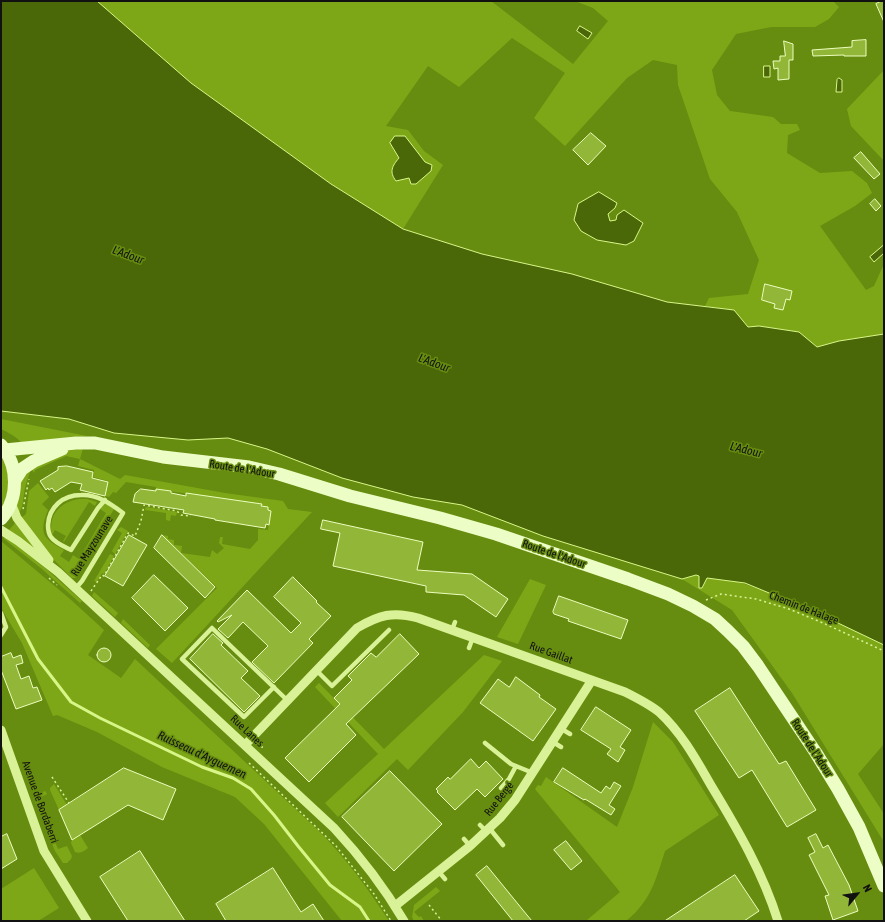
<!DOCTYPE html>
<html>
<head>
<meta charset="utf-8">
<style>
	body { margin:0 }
	#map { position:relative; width:885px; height:922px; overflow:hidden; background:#678d10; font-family:"Asap Condensed",sans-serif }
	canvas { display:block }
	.frame { position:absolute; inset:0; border:2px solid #111; pointer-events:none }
	.north { position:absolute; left:837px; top:874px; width:40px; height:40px; -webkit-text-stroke:3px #678d10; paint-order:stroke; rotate:61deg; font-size:11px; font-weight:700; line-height:16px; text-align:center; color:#111 }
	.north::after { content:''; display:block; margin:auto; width:14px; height:18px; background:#111; clip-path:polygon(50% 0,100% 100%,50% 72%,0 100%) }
</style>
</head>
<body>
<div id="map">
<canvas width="885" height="922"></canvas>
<div class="frame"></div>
<div class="north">N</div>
</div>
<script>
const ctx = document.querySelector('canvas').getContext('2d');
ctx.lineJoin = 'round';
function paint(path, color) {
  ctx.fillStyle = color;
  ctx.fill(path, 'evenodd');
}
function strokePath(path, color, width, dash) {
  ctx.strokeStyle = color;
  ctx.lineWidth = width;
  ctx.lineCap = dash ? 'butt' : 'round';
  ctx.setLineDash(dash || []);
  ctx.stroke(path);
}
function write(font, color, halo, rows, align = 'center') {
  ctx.font = font + ' "Asap Condensed",sans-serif';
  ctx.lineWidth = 3;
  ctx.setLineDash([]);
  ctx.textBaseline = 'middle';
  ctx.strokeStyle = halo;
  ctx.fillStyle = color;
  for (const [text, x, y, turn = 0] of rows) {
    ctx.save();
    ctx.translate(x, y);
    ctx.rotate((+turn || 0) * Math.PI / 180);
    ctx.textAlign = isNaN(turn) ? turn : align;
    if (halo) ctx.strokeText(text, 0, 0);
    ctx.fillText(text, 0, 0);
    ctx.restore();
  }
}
paint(new Path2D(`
	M97,1H491L573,64L608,21L593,8L575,1H833L839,7L829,19L815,27H771L736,34L712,70L717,95L730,111L773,117L781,124H797L800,130L788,135L787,153L820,173L852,171L867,183L872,193L855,206L820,226L866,290L874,286L884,264V334L839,341L817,347L799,332L759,326L748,327L734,310L705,306L709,298L748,294L759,260L737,212L710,179L678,85L677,65L653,60L627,78L565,146L534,118L565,73L512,38L459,87L428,66L386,126L408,130L424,151L443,165L403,229L331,184L191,83Z
	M884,70V161L851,126L847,109Z
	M1,419L87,436L69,437L23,445C18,437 9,433 1,429Z
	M83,448L80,459L120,479L125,475L225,493L283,501L288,509L312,512L172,663L156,649L217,588L162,535L168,536V539L174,540V545L182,546L181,553L210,557L212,550L217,554L224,548L219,543L220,537H223L222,544L250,549L258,540V529L268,530L271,511L268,510V507L261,506L262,505L156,489V487L126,482L116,493L113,492L109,497L105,496L108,481L93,477L94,470L78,466L80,459L66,456L35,470L34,473L31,468L67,451Z
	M1,452C10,470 13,490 1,508Z
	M28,470L30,472C28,478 26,483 25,488C23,496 24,508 18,514C14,498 19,483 28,470Z
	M38,483L49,497L42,504L48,510C38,534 44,539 64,550L60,556L69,562L73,555L79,559L106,513L100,509L105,503L114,509L76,572L80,574L75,578H72L53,559L21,518L26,514L29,491Z
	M79,499H87L97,502L95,506L89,502L64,542L63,541L66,536L55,530L52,535C48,515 60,502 79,499Z
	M146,507L177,512L176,516L171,515L170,521L166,520V513L145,510Z
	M16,522L37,551L9,530Z
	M121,527L128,531L115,554L112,551L122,533L117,530Z
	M5,536L44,567L82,601L80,603L42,569L4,539Z
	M1,541L70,599L104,630L88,655L121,678L135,659L321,833C347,860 369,890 389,921H342L264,824L235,797L162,767L97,732L57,715L53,716L22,643L1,608Z
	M110,554L114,556L104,574L102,573L97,582L94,581Z
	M696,575L699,576V588L702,587L706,578C734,577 759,589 783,599C817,613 851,629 884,645V744L858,774L884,814V842L792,693L732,610L682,579Z
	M530,579L546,585L518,644L497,637Z
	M94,592L118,613L115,617L92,596Z
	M123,619L150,645L148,648L121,623Z
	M484,655L502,661L463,712L408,770L397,759L338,817L325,803L378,754L315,687L319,683L384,749Z
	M653,722L673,742L719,815L665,851C656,879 651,901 626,921H586L620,892L535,789L538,785L541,786L546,777L617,827L633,787Z
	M54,784L67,805L59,810L50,790V788Z
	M45,791L47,794L37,799L58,849L67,846L72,856L71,859L67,863H63L55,851L33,797Z
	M80,835L88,848C84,851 81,854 75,852L71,843L72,840Z
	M34,868L59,908L38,921H1V889Z
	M436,887L440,891L414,912L419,917L421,916L424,921H414L412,917L414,905Z`), '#7ea717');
const water = new Path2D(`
	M1,1H97L191,83L331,184L403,229L482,254L572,274L667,302L734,310L748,327L759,326L799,332L817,347L839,341L884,334V645L815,612L745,583L707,578L702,588H699V576L696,575L682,579L543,536L462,505L413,497L342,478L267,449L228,438L188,440L114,433L69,419L1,411Z
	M580,26L592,33L588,39L577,31Z
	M764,66H770V77H764Z
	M839,78L842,80V92H836L837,80Z
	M395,136H405L425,162L432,165L431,171L416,184H411L409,178L396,181C389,172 392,166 399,158L390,143Z
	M599,192L617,203L615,208L608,214L610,221L616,220L617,215L624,210L643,223L634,241L626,245L597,240L581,231L574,220L578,204Z
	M884,245V253L874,262L870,257Z`);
paint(water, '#4b6809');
strokePath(water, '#d8f688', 1);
strokePath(new Path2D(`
	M1,587L38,659L71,702L100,718L202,767L233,778L251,789L274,815L298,846L330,885L360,907L369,921`), '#d8f688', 3);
const building = new Path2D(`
	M882,1H884V22L876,4Z
	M866,40V56H844V55L813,56L812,50L852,47V41Z
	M784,41L793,44V60H789V79L778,80V68L774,69L773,61H780V56H785Z
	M591,133L606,146L588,165L573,150Z
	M861,152L880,174L874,179L854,158Z
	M875,199L881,206L876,211L870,204Z
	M765,284L792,291L790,300L786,299L783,310L774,308L775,304L762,300Z
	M67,466L93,472L92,478L108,482L105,496L80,490L82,484L71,482L55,492L52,488L49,490L48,488L46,490L40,481L58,470V467Z
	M141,489L156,491V489L171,491V493L186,496V493L262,504L261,506L268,507V510L271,511L269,525L266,524L265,528L215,520V519L183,513L184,510L133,502L135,494Z
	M323,520L423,542L417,570L472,574L508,599L496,617L464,595L426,592V586L333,566L340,533L321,529Z
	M129,535L147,545L123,586L105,576Z
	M162,535L215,587L205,598L154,548Z
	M154,575L188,608L165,631L132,598Z
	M293,577L317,601L316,602L331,616L309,639L313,643L274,683L252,662L268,646L243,622L228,638L218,629L232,615L218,622L217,621L247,590L291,633L301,623L274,597Z
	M559,596L628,620L621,639L568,621L569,619L554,614L553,612Z
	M213,634L223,643L221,645L248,671L241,678L260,696L244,712L190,659Z
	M400,634L419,654L346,724L356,735L309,782L285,758L340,704L334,698L352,680L348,676L371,653L376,657Z
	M97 655a7 7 0 1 1 14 0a7 7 0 1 1-14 0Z
	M11,653L13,658L21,655L23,663L16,665L21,679L29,676L33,688L37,687L42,700L16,709L1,670V657Z
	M516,677L540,695L539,697L556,709L533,741L480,703L498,679L509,687Z
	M730,688L779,764L786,761L816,810L787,827L752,770L739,778L695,711Z
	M596,707L631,730L620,747L625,750L618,762L607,754L611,749L581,730Z
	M471,759L479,768L486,761L503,779L485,797L477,789L455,810L437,792L438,791L436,789L448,777L450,779Z
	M124,768L176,789L163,820L128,805L72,840L59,810Z
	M563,768L601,793L606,786L610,789L614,782L621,786L609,805L615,809L611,815L585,799L584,800L554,782Z
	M390,771L442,824L394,871L342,817Z
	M7,834L17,859L1,869V837Z
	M816,834L823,848L828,845L849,885L858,911L833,920L825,896L829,895L809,855L815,852L808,838Z
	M566,841L582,861L571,870L554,850Z
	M140,851L185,921H128L100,877Z
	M487,866L527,915L532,921H513L476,875Z
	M273,868L301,912L313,904L324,921H226L216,904Z
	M735,875L759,911L744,921H665Z`);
paint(building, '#92b738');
strokePath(building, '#ecfdbe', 1);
strokePath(new Path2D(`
	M23,509L29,479
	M49,578L57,585
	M91,591L102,575L104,576L128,533L135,536L141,521L144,505L177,511L181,515L191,516
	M706,600L721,594L756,599L789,609L823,623L884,651
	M262,741V749
	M249,763L336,846L374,894L391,921
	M52,777L69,803
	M429,905L442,921`), '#d9f297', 1.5, [2, 3]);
strokePath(new Path2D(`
	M76,588L82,581L123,513C111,504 97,494 81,495C63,495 49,507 48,525C48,529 48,533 51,537C55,543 65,547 71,550L98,508L105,500
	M1,613L6,627L1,635
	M452,630L455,622
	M469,648L473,637
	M316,670L332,686L389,630
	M274,687L244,717L182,659L212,628L287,700
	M560,728L570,734
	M553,742L561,747
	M485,743L511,764L533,773
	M501,788L509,779L516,766
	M480,825L487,832
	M490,829L503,845
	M464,839L470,846
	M439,872L445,879`), '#d9f297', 4.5);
strokePath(new Path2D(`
	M11,503L17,518L49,560
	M1,530L18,541L58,572L334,828C361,857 384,887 404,921
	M1,730L44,851L87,921
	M245,745L357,628C379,615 393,611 418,618L625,692C637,698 649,704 659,712C682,733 697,761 712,787C738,830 763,873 778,921
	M395,906L470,846L500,818L515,800L592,680`), '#d9f297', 9);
strokePath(new Path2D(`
	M1,445C19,465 19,499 1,519
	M5,450L76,443H95L163,457L249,467L279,474L350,496L440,518L496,534L628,579L668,594L693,606L715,619L728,631L743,646L758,666L816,753L838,789L859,827L884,886
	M15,480L22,469L34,461L62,449`), '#ecfdc6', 13);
write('11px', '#111', '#678d10', [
	["Route de l'Adour",242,469,9],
	["Rue Mayzounave",92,546,-58],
	["Route de l'Adour",554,554,19],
	["Chemin de Halage",804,608,21],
	["Rue Gaillat",551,653,20],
	["Rue Lanes",247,731,43],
	["Route de l'Adour",812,748,57],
	["Rue Bergé",499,799,-52],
	["Avenue de Bordaberri",40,802,70]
]);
write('italic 12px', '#111', '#678d10', [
	["L'Adour",128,255,20],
	["L'Adour",434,363,20],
	["L'Adour",746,450,14],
	["Ruisseau d'Ayguemen",202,755,25]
]);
</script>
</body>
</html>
